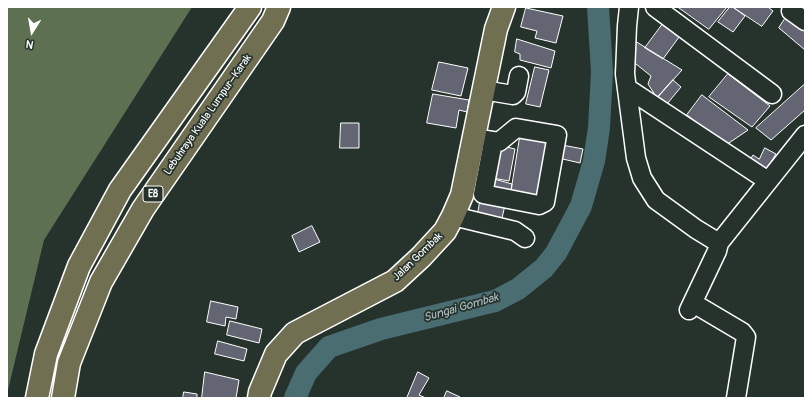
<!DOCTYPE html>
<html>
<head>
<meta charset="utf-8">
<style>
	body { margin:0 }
	#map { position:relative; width:812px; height:405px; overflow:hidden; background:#26332d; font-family:Pangolin,sans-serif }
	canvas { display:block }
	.frame { position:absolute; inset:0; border:8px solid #fff; pointer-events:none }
	.north { position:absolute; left:12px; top:12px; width:40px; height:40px; -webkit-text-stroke:3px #26332d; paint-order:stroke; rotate:191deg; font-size:11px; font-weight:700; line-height:16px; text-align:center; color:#fff }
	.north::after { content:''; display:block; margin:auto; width:14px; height:18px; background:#fff; clip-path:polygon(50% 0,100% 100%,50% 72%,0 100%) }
</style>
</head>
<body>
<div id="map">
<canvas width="812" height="405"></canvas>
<div class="frame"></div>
<div class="north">N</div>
</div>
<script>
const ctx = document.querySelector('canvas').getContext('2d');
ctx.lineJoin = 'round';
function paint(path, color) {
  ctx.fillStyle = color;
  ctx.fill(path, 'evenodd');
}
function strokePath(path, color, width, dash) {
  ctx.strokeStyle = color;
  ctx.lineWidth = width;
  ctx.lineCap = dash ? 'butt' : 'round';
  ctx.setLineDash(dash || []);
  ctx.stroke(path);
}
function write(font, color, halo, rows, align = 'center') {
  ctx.font = font + ' Pangolin,sans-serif';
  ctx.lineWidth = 3.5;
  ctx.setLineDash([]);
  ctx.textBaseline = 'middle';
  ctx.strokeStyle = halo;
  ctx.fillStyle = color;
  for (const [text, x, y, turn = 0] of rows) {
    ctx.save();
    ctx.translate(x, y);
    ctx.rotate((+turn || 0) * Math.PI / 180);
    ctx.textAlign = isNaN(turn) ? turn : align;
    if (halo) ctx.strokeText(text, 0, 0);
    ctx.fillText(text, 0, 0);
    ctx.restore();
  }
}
paint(new Path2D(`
	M7,7H192L44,240L7,394Z`), '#5d7052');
strokePath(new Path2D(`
	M295,398L306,373L329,347L381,329L495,301L518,289L544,268L556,253L581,206L594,161L599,128L602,72L598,7`), '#496d70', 22);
const building = new Path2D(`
	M678,7H727L709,29Z
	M730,7H733L745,16L733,32L718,22Z
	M733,7H768L773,11L762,26Z
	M526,8L563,16L556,43L535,38L537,31L521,27Z
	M788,14L805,28V50L779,28Z
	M665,21L682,33L663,59L645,48Z
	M517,39L555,51L551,68L520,60V54L515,52Z
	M635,41L682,70L657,98L648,84L651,76L631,60Z
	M439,62L468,68L461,96L432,90Z
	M535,67L549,70L540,107L526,104Z
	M728,74L770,106L752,127L709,97Z
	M673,80L681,87L667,104L657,98Z
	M805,84V110L771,140L756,128Z
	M433,94L469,100L467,112L459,110L456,128L427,123Z
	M702,95L748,130L726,145L687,115Z
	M341,123H359V148H340Z
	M521,131L551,136L539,200L511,193Z
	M494,144L515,149L509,181L487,177Z
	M557,144L583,149L580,163L554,157Z
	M765,148L776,154L766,170L750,160L753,155L759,159Z
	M487,177L512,184L511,193L485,190Z
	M481,197L506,201L502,218L478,213Z
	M312,226L320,242L299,252L292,236Z
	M211,301L238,307L236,319L226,317L225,326L207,322Z
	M230,321L262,329L259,343L227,335Z
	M218,341L247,349L244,361L215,354Z
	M205,372L239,380L236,398H202Z
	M418,372L429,378L419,395L426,398H407Z
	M447,391L460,397L459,398H444Z
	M184,392L197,394V398H183Z`);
paint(building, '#646572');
strokePath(building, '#fff', 1);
const minor = new Path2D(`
	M629,7L627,26L625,74L636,158L642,178L656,200L696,229L719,243L717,251L689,310
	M655,7L772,94
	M791,11L805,21
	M627,88L768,181
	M483,90L513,95L516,92L519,76
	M473,138L499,142L516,128L557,135L545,202L539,205L483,194L493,142
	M453,216L515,231L525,238
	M719,243L805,135
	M693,303L742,332L746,337L736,398`);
const major = new Path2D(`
	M259,398L260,392L276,354L295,333L395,281L421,257L445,231L453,216L462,195L496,29L504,7`);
const highway = new Path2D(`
	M37,398L46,354L79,266L120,190L250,7
	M63,398L69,363L101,282L143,209L273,21L279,7`);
strokePath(minor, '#fff', 21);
strokePath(major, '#fff', 25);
strokePath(highway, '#fff', 25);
strokePath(minor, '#26332d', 18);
strokePath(major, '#716f52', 22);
strokePath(highway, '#716f52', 22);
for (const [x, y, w] of [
	[153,194,20]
]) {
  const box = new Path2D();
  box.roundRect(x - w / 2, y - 8, w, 16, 3);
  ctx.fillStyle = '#26332d';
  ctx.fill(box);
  strokePath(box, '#fff', 1);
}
write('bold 10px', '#fff', null, [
	["E8",153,194]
]);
write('11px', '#fff', '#26332d', [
	["Lebuhraya Kuala Lumpur–Karak",208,115,-55],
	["Jalan Gombak",418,257,-44]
]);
write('italic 12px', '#adbdbf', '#26332d', [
	["Sungai Gombak",461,308,-16]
]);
</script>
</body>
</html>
